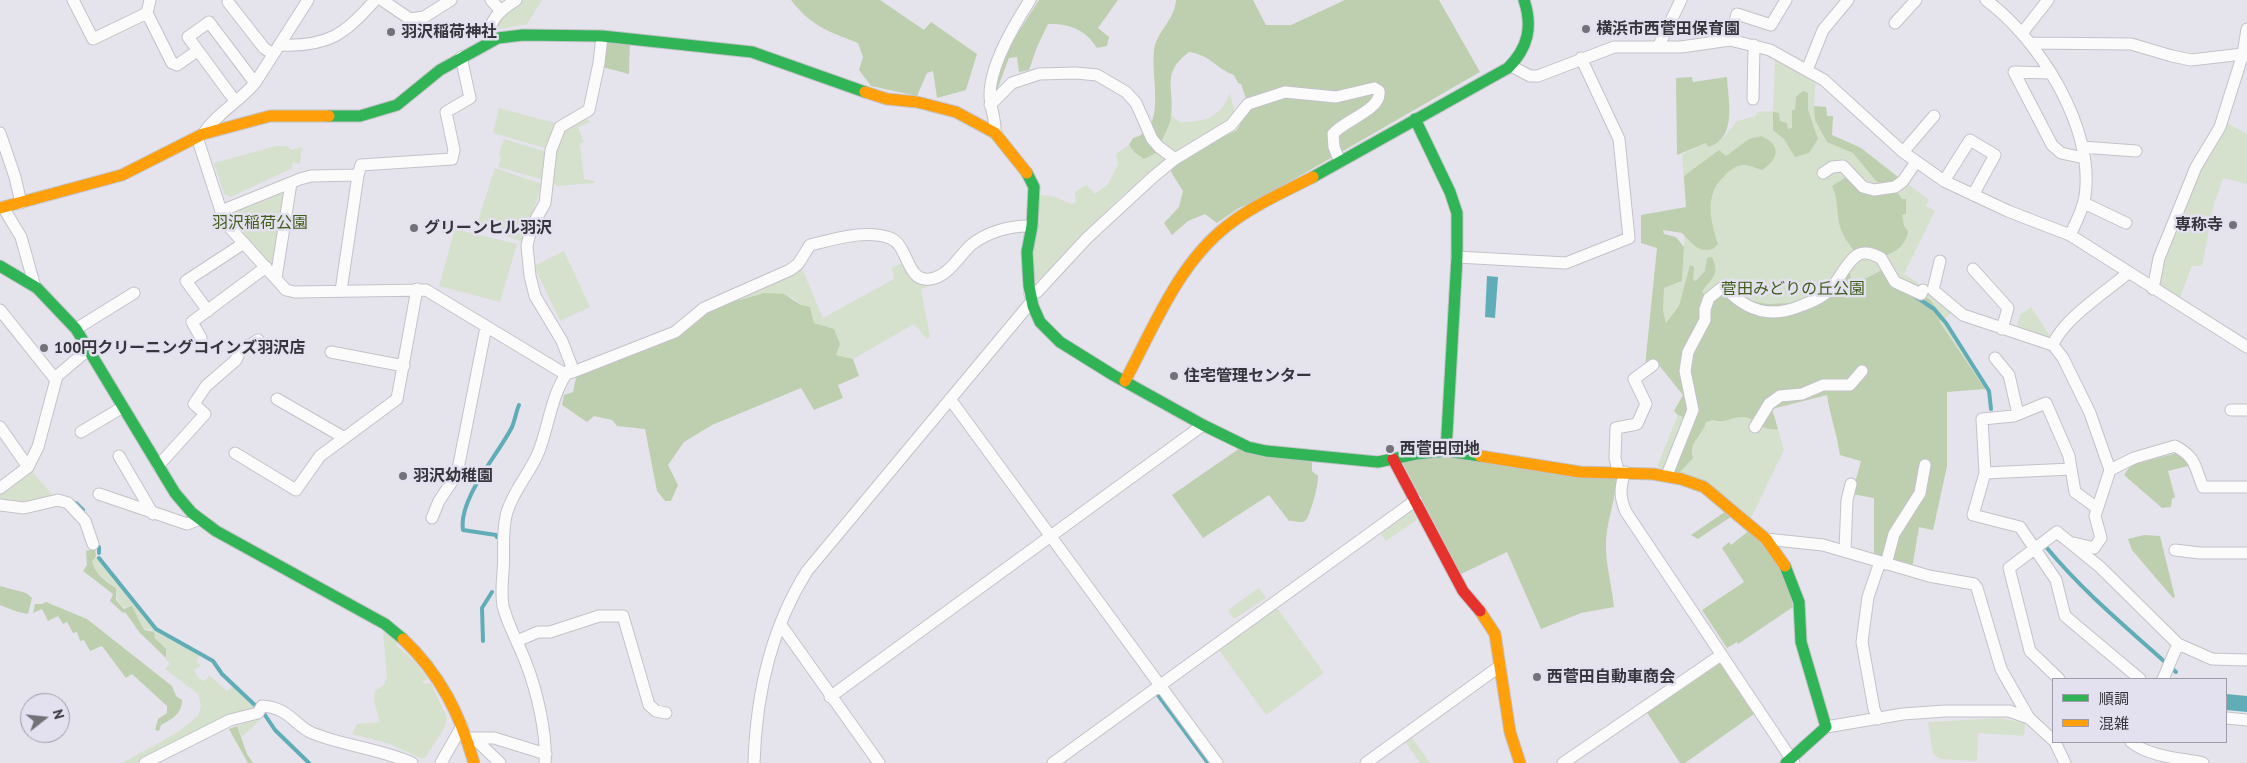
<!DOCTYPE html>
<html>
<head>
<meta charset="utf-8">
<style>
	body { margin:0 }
	#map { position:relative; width:2247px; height:763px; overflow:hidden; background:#e5e4ec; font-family:"PT Sans","Noto Sans JP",sans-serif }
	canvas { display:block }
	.legend { position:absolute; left:2052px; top:678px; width:175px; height:65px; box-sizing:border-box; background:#e3e1ef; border:1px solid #9e9ca7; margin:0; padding:6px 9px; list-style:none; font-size:15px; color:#36353b }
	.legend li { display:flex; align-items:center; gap:10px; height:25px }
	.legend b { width:25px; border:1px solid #9e9ca7 }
	.north { position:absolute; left:20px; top:693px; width:50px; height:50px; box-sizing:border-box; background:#e3e1ef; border:1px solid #9e9ca7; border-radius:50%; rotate:74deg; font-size:14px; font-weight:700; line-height:20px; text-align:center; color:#36353b }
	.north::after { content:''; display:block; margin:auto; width:18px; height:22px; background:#737279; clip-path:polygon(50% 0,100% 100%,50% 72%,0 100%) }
</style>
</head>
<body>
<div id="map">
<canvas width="2247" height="763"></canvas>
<ul class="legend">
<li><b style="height:6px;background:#30b455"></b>順調</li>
<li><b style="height:6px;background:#ff9f0a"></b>混雑</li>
</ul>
<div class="north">N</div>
</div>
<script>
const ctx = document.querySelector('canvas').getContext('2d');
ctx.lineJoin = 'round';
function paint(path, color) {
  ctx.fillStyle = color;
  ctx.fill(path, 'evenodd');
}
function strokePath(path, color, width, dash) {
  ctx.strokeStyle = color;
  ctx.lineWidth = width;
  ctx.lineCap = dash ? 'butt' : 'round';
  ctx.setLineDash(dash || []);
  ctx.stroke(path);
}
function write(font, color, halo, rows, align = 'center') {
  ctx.font = font + ' "PT Sans","Noto Sans JP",sans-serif';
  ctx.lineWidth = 5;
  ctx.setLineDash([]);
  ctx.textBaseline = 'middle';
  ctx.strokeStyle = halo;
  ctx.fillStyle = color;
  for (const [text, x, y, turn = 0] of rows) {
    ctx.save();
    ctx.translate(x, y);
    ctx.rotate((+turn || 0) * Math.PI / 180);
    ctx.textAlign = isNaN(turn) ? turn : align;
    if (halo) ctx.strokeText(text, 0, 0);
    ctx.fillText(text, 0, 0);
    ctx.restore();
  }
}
paint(new Path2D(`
	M518,0H542L527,24L491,31L492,24Z
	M1775,58L1816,76L1814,106L1826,107L1827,116H1833L1832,135L1861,148L1929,200L1926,206L1935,211L1904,274L1934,293L1953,311L1944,319L1989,388L1947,392V466L1933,530L1919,527L1912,568L1874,555V498L1852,494L1861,461L1840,455C1837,434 1830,416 1827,395L1772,409L1784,450L1751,518L1700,480L1657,467L1678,415L1674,411L1683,395L1654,359L1661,337L1664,288L1682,281L1686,207L1682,154L1706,143L1722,139L1737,121L1756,116L1757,112L1773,111Z
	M1230,93L1235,114C1217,135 1191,143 1169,158C1135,181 1104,213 1075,242C1061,256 1048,275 1031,284L1037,195L1052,196L1072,204L1076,202L1075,192L1086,185L1095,194L1108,184L1118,164L1116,154L1129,145L1134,152C1159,142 1164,143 1171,115L1180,122C1205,122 1220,118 1230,93Z
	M499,108L555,123L548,149L493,133Z
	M585,118L591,122L578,127L584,142L580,144L584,179L595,181L594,183L557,186L552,182L554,149L561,129Z
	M2227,123L2247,134V184L2223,178L2214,204L2202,266H2192L2178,302L2158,287L2162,255L2196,171Z
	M504,139L547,152L544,180L498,167L501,158L499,153Z
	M276,146H287L291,150L302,147L300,164L293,162L292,168L231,197L224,194L214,163Z
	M495,168L542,184L523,242L476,226Z
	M288,188L274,269L234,226L225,213Z
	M455,229L517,244L500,302L439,286Z
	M564,251L590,307L560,321L534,266Z
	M903,263L912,275L943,276L945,281L921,289L930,337L927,339L914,324L853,359L836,355L801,305L793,298L764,293L712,308L800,264L823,318L894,279L892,267Z
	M2031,307L2050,336L2047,340L2017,326L2020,315Z
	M30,469L54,497L26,504L0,501V491Z
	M1408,510L1413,512L1417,520L1386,541L1378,530Z
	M96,556L155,629L200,656L196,661L201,666L194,670L198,678L204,681L210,676L227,691L232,686L256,709L137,763H122L178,732L198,716L201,706L198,694L165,669L170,664L165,659L167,657C162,646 155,639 151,629L144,630C141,626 141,622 139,619C129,604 116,612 116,588L93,570L92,560Z
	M1259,588L1266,598L1234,619L1228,610Z
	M1275,605L1324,673L1266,715L1216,646Z
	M383,631L397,641L396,645L413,660L428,679L422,682L425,684L431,683L447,718L444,729L425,758H420L390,744L352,734L357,724L380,722L374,701L375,691L384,685L387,676Z
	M258,718L260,720L242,737L237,726Z
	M2000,718L2025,723L2024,736L1978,733L1977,761L1940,759L1933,754L1928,722Z
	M1410,735L1430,763H1420L1404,740Z`), '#d5e1cc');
paint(new Path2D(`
	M791,0H880L924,30L931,22L977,54L966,90L937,98L933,71L927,73L917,96L871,86L859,70L863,57L858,43C828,31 812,27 791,0Z
	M1039,0H1118L1098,28L1109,37L1107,46L1097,48C1086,30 1069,23 1048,24L1037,47L1029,70L1019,72L1017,57L1009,58L997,90L992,92L1007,50Z
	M1176,0H1253L1266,25H1291L1345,0H1439L1480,72L1265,196L1239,208L1217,223L1205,214L1188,221L1172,235L1164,223L1179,207L1183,191L1171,172L1173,162L1237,130L1249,107L1241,84L1238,83L1234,75C1215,68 1211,55 1189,52C1160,74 1175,87 1171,116C1170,129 1160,139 1158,152L1144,159L1134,152L1129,145L1133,138C1170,130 1148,72 1155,45C1160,29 1175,18 1176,0Z
	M604,36L630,38L629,74L602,67Z
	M1692,77L1693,82L1727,77C1728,101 1738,138 1708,147L1706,143L1677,155L1676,78Z
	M1803,91L1808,93V110L1818,139L1809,153L1795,157L1784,139L1773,130V112L1779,113L1780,121L1787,123L1788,129L1792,128V110H1795L1796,97Z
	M1814,106L1826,107L1827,116H1833L1832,135L1861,148L1900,179C1893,183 1885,185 1877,182L1853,153L1827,142L1815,120Z
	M1761,136C1782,145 1779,159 1762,170C1756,169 1748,164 1743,165C1737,165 1730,170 1726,174C1723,178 1718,182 1716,186C1706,203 1712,227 1718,244L1713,249C1697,253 1692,243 1682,233L1663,230L1664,234L1676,237L1684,247L1682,281L1664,288L1663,311L1666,323L1679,306L1690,265L1694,267L1693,280L1696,281L1705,271L1707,258L1712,257C1721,277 1710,278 1702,292L1707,296L1722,289L1731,298L1768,304L1794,303L1811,298L1842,272H1850L1851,281C1868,282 1876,269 1892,268L1902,280L1930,300L1944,318L1939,321L1985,389L1947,392V466L1933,530L1919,527L1912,568L1874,555V498L1852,494L1861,461L1840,455C1837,434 1830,416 1827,395L1772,409L1778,429C1759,431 1757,419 1744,417C1732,416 1725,424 1713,420L1706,422C1702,437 1688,442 1693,458L1679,473L1671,471L1694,421L1678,415L1674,411L1683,395L1654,359L1645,366L1657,248L1641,243V215L1686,207L1684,176L1719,150L1726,156L1749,139Z
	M1845,178L1896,191L1902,199H1906V214L1902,215L1904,226L1908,231C1907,243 1898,251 1887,255L1869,247L1855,252C1849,244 1843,236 1840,227C1836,213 1839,199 1832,186Z
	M764,293L784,294L801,305L810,307L814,323L834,329L840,344L836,355L853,359L859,376L838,385L843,398L814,410L801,388L712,425L684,442L668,465L678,485L671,501H665L657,491L645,429L617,426L612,420L594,416L587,422L562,405L564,395L573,392L577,373L712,308Z
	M1240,448L1312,460V471L1318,476C1319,483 1310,518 1305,521C1300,524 1294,520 1289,521L1269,495L1203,538L1172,495Z
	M2177,453L2192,465L2168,471L2175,497L2172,499L2171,507L2162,508L2124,475L2131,465Z
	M1443,454L1616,476C1617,497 1607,519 1606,541C1605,563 1612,585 1614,607L1581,613L1541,629L1507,552L1461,574L1401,460Z
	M1729,509L1735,514L1698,539L1691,535Z
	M1751,529L1786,575L1793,607L1738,644L1737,642L1727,648L1702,610L1744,582L1722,548L1729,542L1731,545Z
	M2144,535L2160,536L2175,597L2173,598L2132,550L2128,539Z
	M95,549L96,556L92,561C94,573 105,581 116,588V600L124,609L132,606L144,630L154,632L155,638L166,649V658L140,633L125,612L123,613L110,601L113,594L83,571L87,565L86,551Z
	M0,586L26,593L32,598L28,614L18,612L0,605Z
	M46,602L87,619L172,686L176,696L182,700C182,714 172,719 161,725L159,731L155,730L158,719L167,713V706L132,674L126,678L102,646L90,651L84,640L80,641L77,632L73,633L67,622L63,624L58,616L48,621L42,609L33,613L35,604H42Z
	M1719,661L1754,714L1685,763H1680L1646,711Z
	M237,726L247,754L253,763H248L229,729Z`), '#becfaf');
paint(new Path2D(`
	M1487,276L1498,277L1495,318L1485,317Z
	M2226,694L2247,696V712L2226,710Z`), '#61adb7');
strokePath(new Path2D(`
	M1916,297L1934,309L1946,323L1989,391L1991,409
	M76,503L83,510
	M497,537L496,535L463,530C458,499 498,455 512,427C515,420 516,412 519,405
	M2047,548C2086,595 2131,631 2176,672
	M99,553V547
	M99,558L156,629L213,661L222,674L259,709
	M483,641L482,608L492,592
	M1158,695L1208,763
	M265,715L275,730L309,763`), '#61adb7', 4);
const street = new Path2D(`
	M73,0L93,39L147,13L172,63L177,65L197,51
	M382,0L410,19L424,17L451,0
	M491,0L500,10
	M1986,0C2039,39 2095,128 2085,196C2083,210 2076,222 2070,235
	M228,2L264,48L273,54
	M147,13L150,0
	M1895,23L1916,0
	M2022,33L2048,0
	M1730,40L1737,14L1771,25L1786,0
	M490,41C487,21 500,10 516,0
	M2032,43L2131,44L2172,56L2191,60L2243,54L2247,56
	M280,45C327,47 345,35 375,0
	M1658,47L1681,0
	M1511,66L1530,76H1538L1614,47H1681L1730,40L1770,50L1824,80L1903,152L1944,181L2008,211L2070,235L2247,347
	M1807,70L1823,30L1848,0
	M2050,73L2014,72L2052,145L2061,153L2084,158
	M1753,99L1754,45
	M235,101L188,37L209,22L255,83
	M990,105L1012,83L1039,74L1076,73L1097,75L1126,92L1136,103L1152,139L1159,147L1175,159
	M0,133L15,177L21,203
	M995,133C996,119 990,108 990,95C990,65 1014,25 1030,0
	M203,134C217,113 239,102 255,83L308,0
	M197,137L221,211L230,228L286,290L295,292L426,290L565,374L573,372L675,332L704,308L790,270L798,264L810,245C835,239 866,229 890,238C909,245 906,283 930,279C948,277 959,256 971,245C987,232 1011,225 1032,226
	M2082,147L2136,151
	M1903,152L1934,116
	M1823,173L1832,167L1843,166L1863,187L1874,190L1895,187L1903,181L1916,162
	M358,175L361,165L452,159L454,150L446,112L470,98L461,57
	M1944,181L1970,140L1995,155L1973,195
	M2084,203L2126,223
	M3,207L21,237L35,287
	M221,211L300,179L311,176L358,175L341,291
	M1457,257L1566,263L1629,238L1619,139L1581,58
	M1940,261L1933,290L1963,315L2053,345L2063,358L2090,413L2110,470L2134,458L2175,446C2197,458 2194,466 2203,487H2247
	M1973,269L2008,308L2002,329
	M276,278L291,183
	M2153,289L2159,258L2196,167L2220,127L2243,54L2247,29
	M1030,294L1037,292L1087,238L1153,177L1175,159L1231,125L1248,104L1285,92L1336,97L1374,88L1379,91C1382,110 1344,120 1333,134L1334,147L1340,162
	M0,310L56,380
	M208,311L186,281L244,243
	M76,329L134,293
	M201,338L192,322L266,267
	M2053,345C2062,320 2107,291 2128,273
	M331,352L404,366
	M1995,358L2009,375L2018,414
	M277,399L343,437
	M950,399L1217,763
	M2231,410H2247
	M0,427L28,467
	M1755,427L1769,404L1780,396L1802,394L1823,385H1850L1862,371
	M81,432L123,407
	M235,453L296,490L320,456L397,399L417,289
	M119,456L153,514
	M158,466L205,414L194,404L206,386L236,360L240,351L258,340L263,346
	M1618,471L1615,458L1616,428L1637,424L1646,404L1634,379L1653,365
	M1625,472C1620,487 1619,496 1626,512L1794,763
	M1985,473L2071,469
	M1667,475L1693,410L1685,371L1688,352L1705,320V309L1709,298L1724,286C1746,312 1771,319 1803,305C1811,302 1821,298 1827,292C1839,282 1844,265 1856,256C1864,250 1873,254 1881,258L1895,282L1921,294L1923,290
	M0,488L28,467L38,447L57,376L89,349
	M99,494L187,524L200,519
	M0,505L24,508L58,500L68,503L85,521L93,544
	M2097,508L2075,492L2069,456L2046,403L2014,416L1982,419L1985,473L1973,515L2020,527L2056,580L2065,616L2140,679
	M432,518L439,501L457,474L486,327
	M1766,539L1823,545L1929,576L1974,584L1977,588L2001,669L2029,718
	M2074,543L2094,548L2101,538L2095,516L2110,470
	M1845,550L1847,500L1851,484
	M2175,550L2200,553H2247
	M1886,564L1894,534L1920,493L1925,465
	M781,625L879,763
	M517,641L538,632H550L599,616H623L649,705L656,711L666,713
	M2059,679L2030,651L2009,568L2057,532L2100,567L2178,644L2212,659L2247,660
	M2163,679L2178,644
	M830,697L1203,425
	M2226,718L2247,720
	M1878,719L1874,709L1862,642L1868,597L1880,562
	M1826,727L1903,714L1945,711H2009L2029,718L2053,740
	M466,738H494L546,754
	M474,738L500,763
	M2055,742L2065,763
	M2131,742C2150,757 2180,758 2203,763
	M145,763L230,720L258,713L262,706C290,708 294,725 312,733C345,746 380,749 412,763
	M441,763L462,726
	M545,763C547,734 537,691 526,663C519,644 508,626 503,606C501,594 502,585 503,572C505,552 501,532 507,512C514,489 531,472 539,451C549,425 553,386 572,367L562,341L535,296L530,276L527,246L531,228L545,203L551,150L560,127L589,110L599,63L602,36
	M754,763C756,696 771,628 807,571L1032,301
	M1053,763L1416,500
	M1366,763L1500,666
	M1563,763L1721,655`);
const fast = new Path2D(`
	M329,116H360L397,105L440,70L498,38L523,35L602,36L752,52L865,92
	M1415,119L1450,192L1457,213V257L1446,451
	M1027,173L1034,187L1032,226L1027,252L1029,286L1033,306L1040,322L1060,342L1113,375L1203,425L1248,447L1266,451L1378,462L1416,454L1446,451L1480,456
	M1313,177L1508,68C1528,48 1533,27 1524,0
	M0,266L37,288L76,329L175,493L192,513L216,531L385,624L403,639
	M1785,566L1799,602L1801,642L1826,727L1786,763`);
const slow = new Path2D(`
	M865,92L887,99L917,102L956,112L995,133L1027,173
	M0,208L122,175L203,134L270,116H329
	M1125,381C1154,327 1178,264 1227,226C1252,206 1284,192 1313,177
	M1480,456L1580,472L1653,474L1681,479L1704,487L1766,539L1785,566
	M1480,611L1495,634L1510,732L1520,763
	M403,639C440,674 460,714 474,763`);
const jam = new Path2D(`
	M1393,459L1463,591L1480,611`);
strokePath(street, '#c3c2c9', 13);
strokePath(fast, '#c3c2c9', 13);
strokePath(slow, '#c3c2c9', 13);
strokePath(jam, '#c3c2c9', 13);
strokePath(street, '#fbfbfc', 11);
strokePath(fast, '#30b455', 11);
strokePath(slow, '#ff9f0a', 11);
strokePath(jam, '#e5322d', 11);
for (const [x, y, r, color] of [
	[1586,29,5,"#737279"],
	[391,32,5,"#737279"],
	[2233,225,5,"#737279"],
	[414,228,5,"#737279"],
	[44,348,5,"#737279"],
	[1174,376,5,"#737279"],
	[1390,449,5,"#737279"],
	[403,476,5,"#737279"],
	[1537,677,5,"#737279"]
]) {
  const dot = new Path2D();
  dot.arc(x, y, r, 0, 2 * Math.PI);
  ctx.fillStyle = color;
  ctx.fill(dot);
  strokePath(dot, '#e3e1ef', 2);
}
write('bold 16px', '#36353b', '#e3e1ef', [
	["横浜市西菅田保育園",1596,29],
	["羽沢稲荷神社",401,32],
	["専称寺",2223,225,"right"],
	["グリーンヒル羽沢",424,228],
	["100円クリーニングコインズ羽沢店",54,348],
	["住宅管理センター",1184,376],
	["西菅田団地",1400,449],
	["羽沢幼稚園",413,476],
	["西菅田自動車商会",1547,677]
], 'left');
write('16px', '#415e1a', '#e3e1ef', [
	["羽沢稲荷公園",260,223],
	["菅田みどりの丘公園",1793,289]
]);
</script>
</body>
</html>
